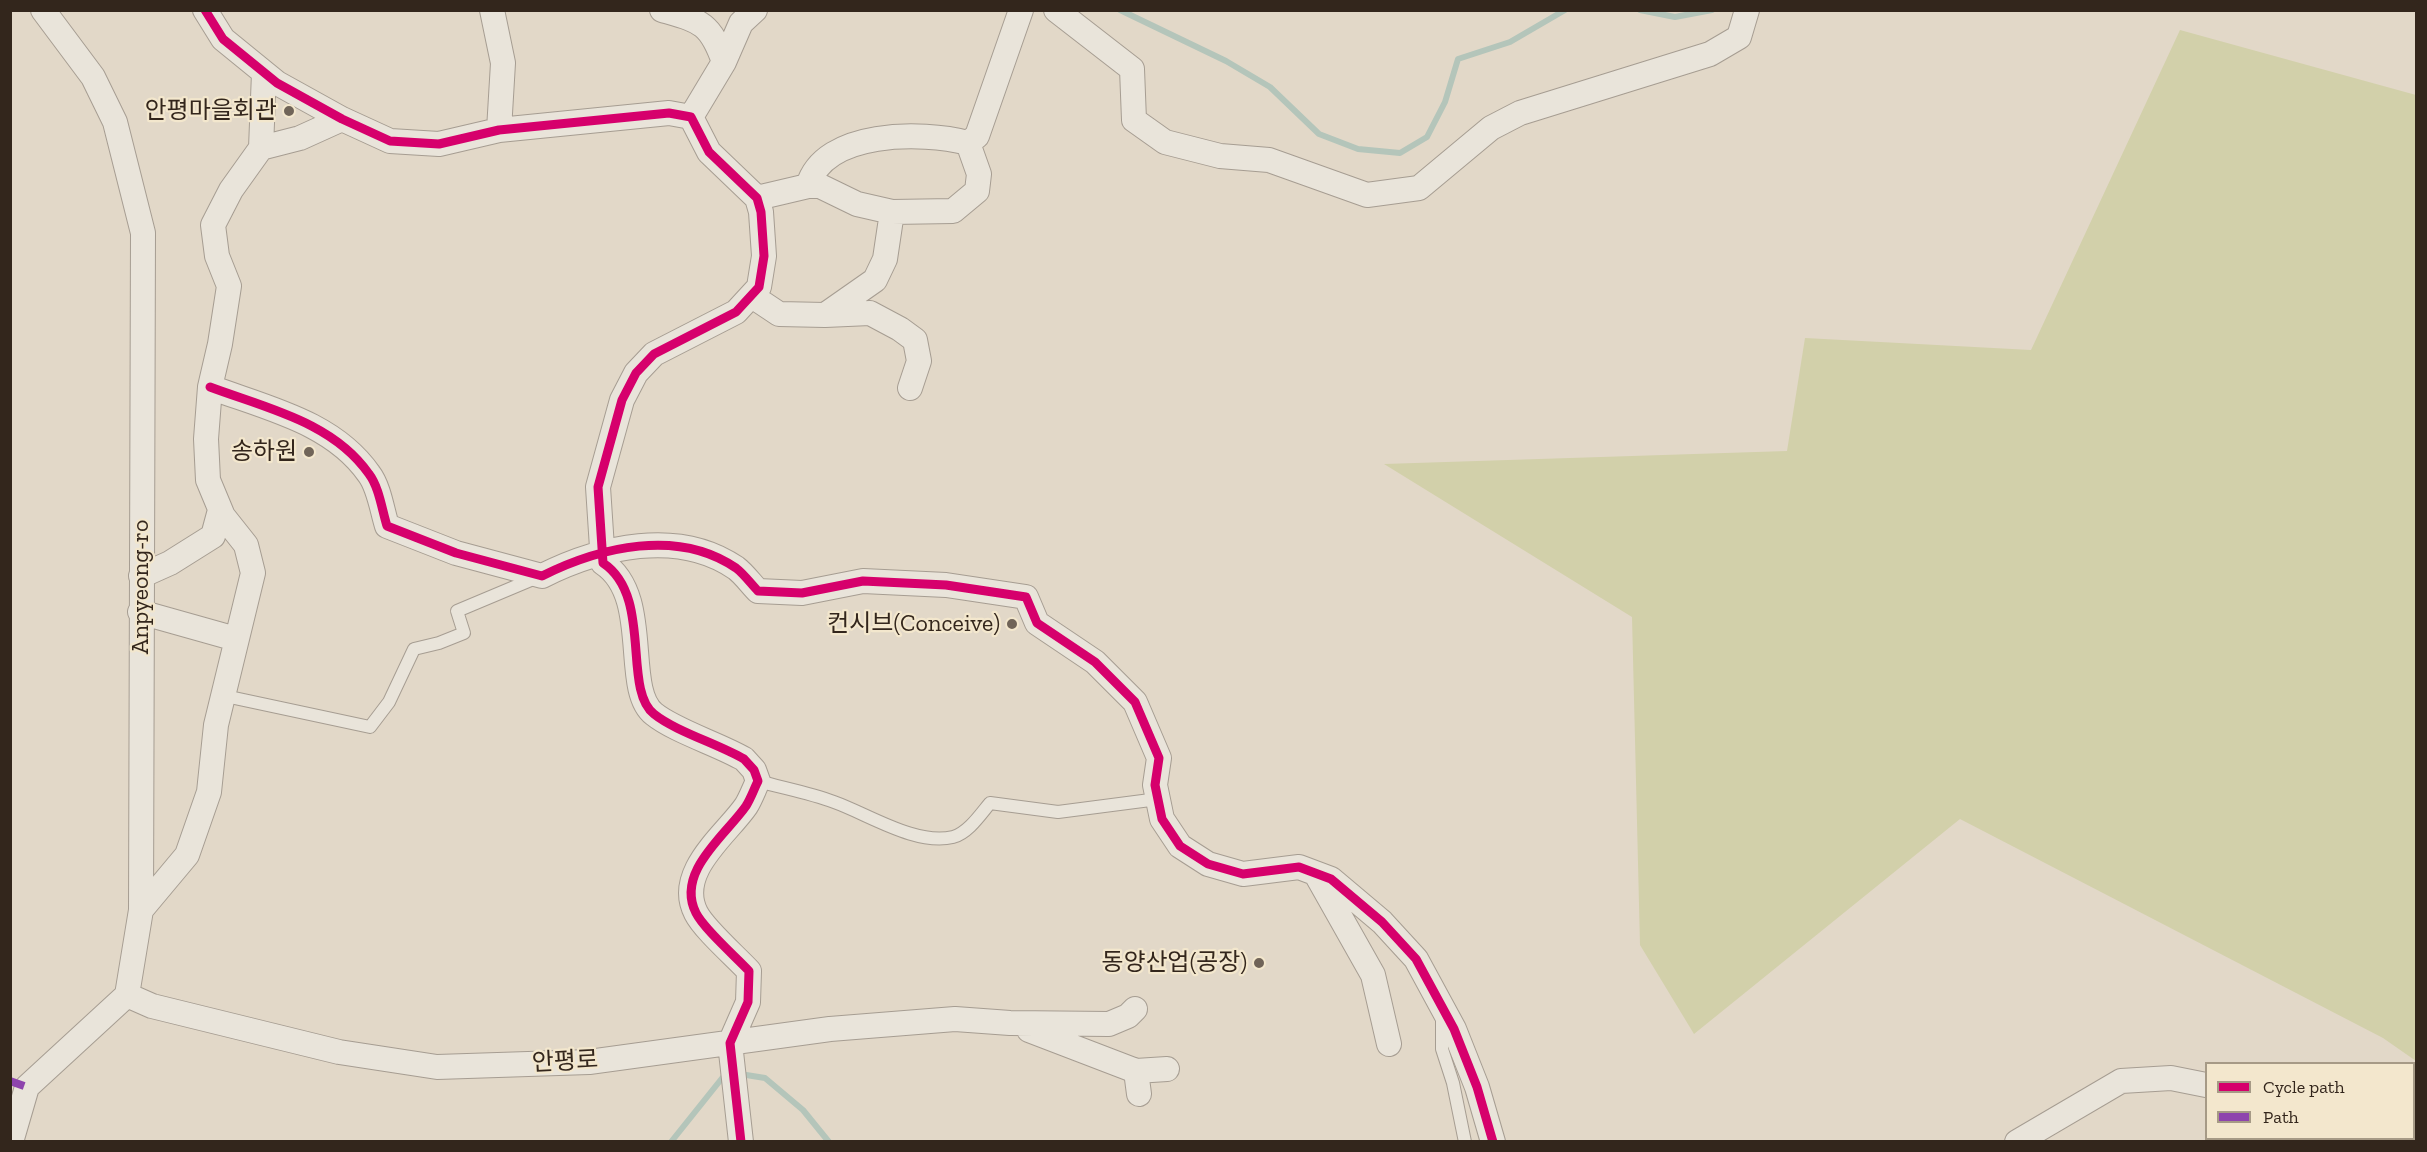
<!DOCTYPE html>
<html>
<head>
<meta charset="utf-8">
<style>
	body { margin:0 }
	#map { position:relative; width:2427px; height:1152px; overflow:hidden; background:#e2d8c8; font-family:"Zilla Slab",serif }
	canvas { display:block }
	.frame { position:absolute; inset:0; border:12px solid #33261c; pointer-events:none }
	.legend { position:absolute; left:2205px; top:1062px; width:210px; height:78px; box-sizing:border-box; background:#f3e7cd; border:2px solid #a69a86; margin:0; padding:8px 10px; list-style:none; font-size:18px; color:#33261c }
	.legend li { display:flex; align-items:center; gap:12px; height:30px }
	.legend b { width:30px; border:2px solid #a69a86 }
</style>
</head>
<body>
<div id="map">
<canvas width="2427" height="1152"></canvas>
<div class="frame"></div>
<ul class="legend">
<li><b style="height:8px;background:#d6006c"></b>Cycle path</li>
<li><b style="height:8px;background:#8e44ad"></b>Path</li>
</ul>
</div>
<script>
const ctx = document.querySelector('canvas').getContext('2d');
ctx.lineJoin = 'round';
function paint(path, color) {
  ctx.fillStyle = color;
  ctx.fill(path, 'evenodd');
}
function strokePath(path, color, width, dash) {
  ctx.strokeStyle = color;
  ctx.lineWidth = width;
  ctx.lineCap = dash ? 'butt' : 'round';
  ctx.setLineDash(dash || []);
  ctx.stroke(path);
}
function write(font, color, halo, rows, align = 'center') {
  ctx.font = font + ' "Zilla Slab","Noto Sans KR",serif';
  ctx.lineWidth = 4.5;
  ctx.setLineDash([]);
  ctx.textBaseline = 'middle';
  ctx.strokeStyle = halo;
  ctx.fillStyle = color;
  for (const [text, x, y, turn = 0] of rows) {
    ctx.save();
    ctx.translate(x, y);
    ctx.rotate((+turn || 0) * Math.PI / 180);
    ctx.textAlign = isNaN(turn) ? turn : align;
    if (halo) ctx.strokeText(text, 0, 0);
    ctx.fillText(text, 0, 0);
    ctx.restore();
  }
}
paint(new Path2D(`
	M2180,30L2416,95V1061L2383,1038L1960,819L1694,1034L1640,945L1632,617L1384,464L1787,451L1805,338L2031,350Z`), '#d2d0aa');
strokePath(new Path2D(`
	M1120,10L1226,61L1270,87L1319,134L1358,149L1400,153L1427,137L1445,102L1458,59L1510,42L1565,10
	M1640,10L1675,17L1712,10
	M740,1074L765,1078L803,1110L829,1142
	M671,1142L723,1077L727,1076`), '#b4c5ba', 6);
const lane = new Path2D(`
	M225,696L370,727L389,702L414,649L439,643L464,633L457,611L538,577
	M758,781C783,788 810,793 834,802C868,814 916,846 953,837C968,833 980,815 990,803L1058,812L1158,799
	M1442,1017V1049L1453,1083L1465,1142`);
const street = new Path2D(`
	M205,10L223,39L277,83L342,119L390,141L439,144L499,130L669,113L691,117L709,152L757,198L761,212L764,256L759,287L736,312L654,354L636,373L622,400L598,487L603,563C653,596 622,689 654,714C675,731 718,744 744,759L754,770L758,781C754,789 751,798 746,806C726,835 675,872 696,913C704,929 735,956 749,971L748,1002L730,1043L741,1142
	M492,10L503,63L499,130
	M662,10C700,21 710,22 724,62
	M1056,10L1132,69L1134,120L1165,142L1220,156L1269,160L1367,195L1419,188L1491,128L1520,113L1710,54L1739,37L1747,10
	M691,117L724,62L741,23L755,10
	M261,148L300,138L342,119
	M808,186H820L857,204L892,212L953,211L977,191L979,174L968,143
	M757,198L808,186C824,130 922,131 968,143L977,136L1021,10
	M752,296L779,314L825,315L875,280L885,259L892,212
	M825,315L870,313L900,329L915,340L919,361L910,388
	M210,387C266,408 333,422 369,474C379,487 382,510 387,526L456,553L542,576C600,547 678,528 736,568C744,574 751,584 758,591L802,593L863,581L946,585L1026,597L1037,623L1095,662L1135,702L1159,758L1155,785L1162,819L1180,846L1208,864L1243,874L1299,867L1331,879L1382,922L1416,959L1454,1029L1477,1087L1493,1142
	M141,576L170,563L213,536L220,510
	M140,612L236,639
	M1316,874L1373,975L1389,1044
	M141,910L187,855L209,792L216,725L253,573L246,545L223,516L208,480L206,439L210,387L220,344L229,286L217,256L213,225L231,190L261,148L264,73
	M127,995L152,1006L339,1052L437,1067L589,1062L830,1029L955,1019L1010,1023L1109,1024L1128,1016L1135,1009
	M1029,1030L1136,1071L1139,1094
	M1136,1071L1167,1069
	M2282,1138L2285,1142
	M11,1142L27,1087L127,995L141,910L143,233L115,122L93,77L43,10
	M2017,1142L2121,1081L2171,1078L2206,1085`);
strokePath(lane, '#a69d92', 14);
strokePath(street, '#a69d92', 26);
strokePath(lane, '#e9e4da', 12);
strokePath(street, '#e9e4da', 24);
strokePath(new Path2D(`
	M10,1081L27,1087`), '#8e44ad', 8, [15, 8]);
strokePath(new Path2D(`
	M205,10L223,39L277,83L342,119L390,141L439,144L499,130L669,113L691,117L709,152L757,198L761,212L764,256L759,287L736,312L654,354L636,373L622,400L598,487L603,563C653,596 622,689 654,714C675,731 718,744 744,759L754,770L758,781C754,789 751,798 746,806C726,835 675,872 696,913C704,929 735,956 749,971L748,1002L730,1043L741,1142
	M210,387C266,408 333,422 369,474C379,487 382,510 387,526L456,553L542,576C600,547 678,528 736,568C744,574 751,584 758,591L802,593L863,581L946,585L1026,597L1037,623L1095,662L1135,702L1159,758L1155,785L1162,819L1180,846L1208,864L1243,874L1299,867L1331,879L1382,922L1416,959L1454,1029L1477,1087L1493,1142`), '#d6006c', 9);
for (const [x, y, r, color] of [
	[289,111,6,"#706458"],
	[309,452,6,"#706458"],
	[1012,624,6,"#706458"],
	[1259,963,6,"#706458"]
]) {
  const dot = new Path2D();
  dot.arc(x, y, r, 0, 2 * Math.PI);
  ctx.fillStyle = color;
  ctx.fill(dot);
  strokePath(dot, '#f3e7cd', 2);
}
write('24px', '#33261c', '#f3e7cd', [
	["안평마을회관",277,111],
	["송하원",297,452],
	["컨시브(Conceive)",1000,624],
	["동양산업(공장)",1247,963]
], 'right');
write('24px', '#33261c', '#f3e7cd', [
	["Anpyeong-ro",141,587,-90],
	["안평로",565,1062,-3]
]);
</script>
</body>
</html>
